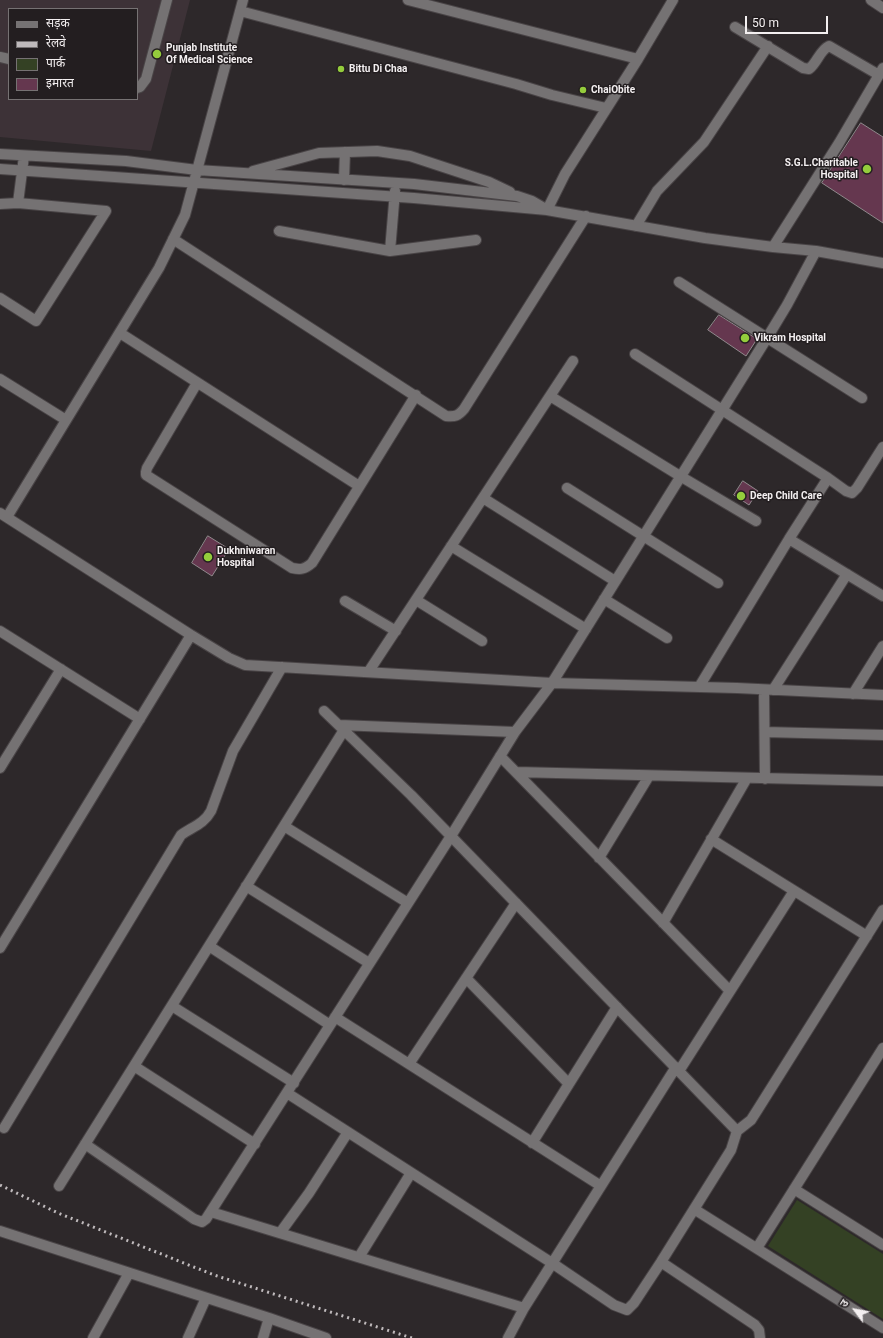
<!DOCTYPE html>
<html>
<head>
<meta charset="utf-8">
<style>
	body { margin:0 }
	#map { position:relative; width:883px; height:1338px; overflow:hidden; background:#2d282a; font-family:Roboto,"Noto Sans Devanagari",sans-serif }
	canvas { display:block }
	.legend { position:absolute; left:8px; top:8px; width:130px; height:92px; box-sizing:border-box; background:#231e20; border:1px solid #767273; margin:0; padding:5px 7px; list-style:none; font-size:12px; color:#f3eff0 }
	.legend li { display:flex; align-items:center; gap:8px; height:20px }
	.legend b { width:20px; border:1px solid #767273 }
	.north { position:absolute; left:835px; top:1290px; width:40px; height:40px; -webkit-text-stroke:3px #231e20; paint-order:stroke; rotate:302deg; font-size:11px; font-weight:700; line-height:16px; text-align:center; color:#f3eff0 }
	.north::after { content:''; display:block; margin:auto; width:14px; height:18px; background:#f3eff0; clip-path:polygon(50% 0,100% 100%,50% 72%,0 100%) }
	.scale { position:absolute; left:745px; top:16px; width:83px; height:18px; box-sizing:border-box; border:2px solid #f3eff0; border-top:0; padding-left:5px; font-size:12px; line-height:14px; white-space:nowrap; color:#f3eff0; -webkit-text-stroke:3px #231e20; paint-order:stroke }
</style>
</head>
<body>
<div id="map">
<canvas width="883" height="1338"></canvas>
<ul class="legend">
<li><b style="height:5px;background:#757273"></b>सड़क</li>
<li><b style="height:5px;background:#bfbabc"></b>रेलवे</li>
<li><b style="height:11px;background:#344124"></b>पार्क</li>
<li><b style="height:11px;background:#65374f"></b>इमारत</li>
</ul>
<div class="north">उ</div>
<div class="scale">50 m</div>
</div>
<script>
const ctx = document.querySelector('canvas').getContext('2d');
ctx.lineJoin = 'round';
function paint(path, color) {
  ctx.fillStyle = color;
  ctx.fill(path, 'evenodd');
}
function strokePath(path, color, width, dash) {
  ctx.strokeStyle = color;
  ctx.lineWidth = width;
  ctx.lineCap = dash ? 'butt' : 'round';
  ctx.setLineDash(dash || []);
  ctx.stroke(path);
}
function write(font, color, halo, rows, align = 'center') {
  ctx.font = font + ' Roboto,sans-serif';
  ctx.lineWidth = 3;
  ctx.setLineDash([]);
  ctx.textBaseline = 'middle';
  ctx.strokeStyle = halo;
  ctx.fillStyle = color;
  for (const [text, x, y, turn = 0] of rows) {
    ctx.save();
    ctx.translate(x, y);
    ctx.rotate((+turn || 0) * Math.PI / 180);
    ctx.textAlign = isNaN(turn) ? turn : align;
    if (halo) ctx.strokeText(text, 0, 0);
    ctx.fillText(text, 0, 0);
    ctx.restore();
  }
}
paint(new Path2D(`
	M0,0H190L151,151L0,137ZM9,9H137V99H9Z`), '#3d3237');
paint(new Path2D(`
	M797,1200L883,1254V1319L768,1246Z`), '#344124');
const building = new Path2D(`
	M861,123L883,137V223L822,183Z
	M719,315L757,339L746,356L708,330Z
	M743,481L758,491L749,505L734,495Z
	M208,536L229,549L212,576L192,563Z`);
paint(building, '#65374f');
strokePath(building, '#90898c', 1);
const minor = new Path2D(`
	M408,0L638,59
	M871,0L883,8
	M240,11L516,84L552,95L606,108
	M735,27L803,68L809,69C817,63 820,50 829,46L879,75
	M0,57L9,59
	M137,88L140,87L146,79L167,0
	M0,154L126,161L197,170L414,184L517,196L532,201L544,208
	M0,169L414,198L547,210L705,238L773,247L816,251L883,263
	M253,171L319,153L377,151L410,156L489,182L510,192
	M344,180L345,152
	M0,204L18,203L24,156
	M547,210L565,174L638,59L673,0
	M636,226L657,191L704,142L768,46
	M279,231L390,251L395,191
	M173,239L446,416C455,417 458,416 464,409L586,216
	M773,247L839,143L883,68
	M390,251L476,240
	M679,282L862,398
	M0,298L36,321L106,211L18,203
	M120,333L359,486
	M635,354L828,478L846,491L852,493L857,488L883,447
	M0,379L66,420
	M197,383L147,468L146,472V475L292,568C301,570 305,569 312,563L416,395
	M550,396L680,476L756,521
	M567,488L718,583
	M483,498L615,581
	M0,513L191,635L229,658L245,665L552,683L737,688L883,695
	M7,517L159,268L185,215L243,0
	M789,539L883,596
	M451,546L586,629
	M604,599L667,638
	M416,600L482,641
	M345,601L396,631
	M0,631L140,719
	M369,671L573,361
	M699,687L789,539L828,478
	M764,690L765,779
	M773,690L847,574
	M853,694L883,646
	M324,711L411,795L737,1131
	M339,725L515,732
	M765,732L883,735
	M500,756L730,991
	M0,768L61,669
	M516,772L883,781
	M284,826L408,903
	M711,839L867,936
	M599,858L649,776
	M246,886L369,963
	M663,923L747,778
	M209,946L330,1025
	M0,948L191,635
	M466,978L569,1084
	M172,1006L294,1083
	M335,1017L601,1186
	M409,1064L516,903
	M134,1066L255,1144
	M679,1071L794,891
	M287,1093L552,1263L614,1305L627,1310L634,1303L661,1262L731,1150L737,1131L751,1120L758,1109L883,910
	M4,1128L181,835C192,827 204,824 211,811L233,751L282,667
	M532,1143L617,1007
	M85,1144L194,1219L202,1222L206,1219L451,836L515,732L552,683L767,338L787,305L816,251
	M59,1186L344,730
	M794,1189L883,1245
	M694,1209L883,1328
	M211,1212L524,1308
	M0,1231L269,1318L326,1338
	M280,1233L309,1193L348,1132
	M757,1248L883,1048
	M359,1257L411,1173
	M661,1262L755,1325L759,1330L760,1338
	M93,1338L129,1273
	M188,1338L206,1298
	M263,1338L269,1318
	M508,1338L524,1308L676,1067`);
strokePath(minor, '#494446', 12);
strokePath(minor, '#757273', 10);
strokePath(new Path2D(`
	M0,1185L58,1213L214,1275L412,1338`), '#bfbabc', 3, [2, 4]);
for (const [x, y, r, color] of [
	[157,54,5,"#94cc3c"],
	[341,69,4,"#94cc3c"],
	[583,90,4,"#94cc3c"],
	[867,169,5,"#94cc3c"],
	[745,338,5,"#94cc3c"],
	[741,496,5,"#94cc3c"],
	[208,557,5,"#94cc3c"]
]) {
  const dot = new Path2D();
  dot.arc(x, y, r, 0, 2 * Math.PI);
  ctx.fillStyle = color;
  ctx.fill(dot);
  strokePath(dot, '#231e20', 1.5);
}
write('bold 10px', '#f3eff0', '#231e20', [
	["Punjab Institute",166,48],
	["Of Medical Science",166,60],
	["Bittu Di Chaa",349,69],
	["ChaiObite",591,90],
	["S.G.L.Charitable",858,163,"right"],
	["Hospital",858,175,"right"],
	["Vikram Hospital",754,338],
	["Deep Child Care",750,496],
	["Dukhniwaran",217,551],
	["Hospital",217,563]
], 'left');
</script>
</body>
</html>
